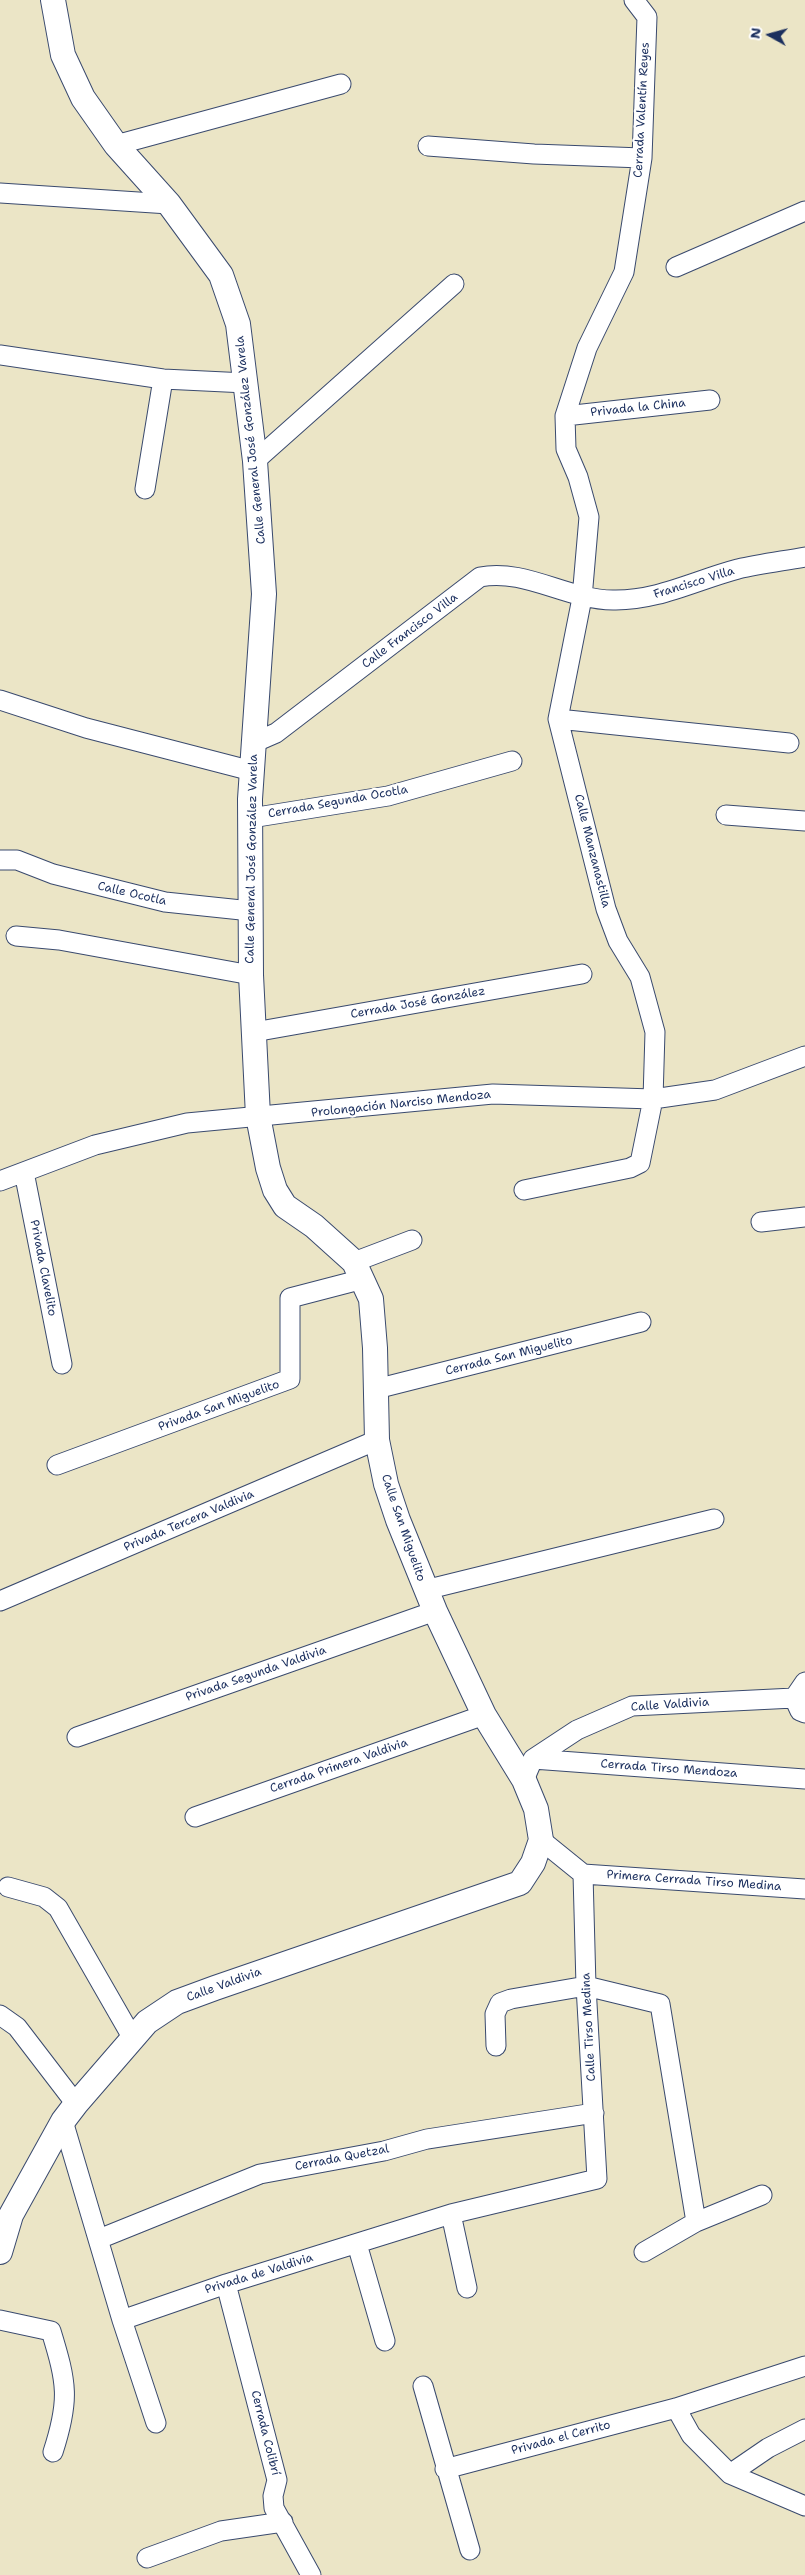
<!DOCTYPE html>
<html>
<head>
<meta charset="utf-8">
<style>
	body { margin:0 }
	#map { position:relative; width:805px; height:2575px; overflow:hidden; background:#ebe5c6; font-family:"Shantell Sans",sans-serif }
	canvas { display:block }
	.north { position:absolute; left:745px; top:10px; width:50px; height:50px; -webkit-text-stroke:4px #fff; paint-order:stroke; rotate:277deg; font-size:14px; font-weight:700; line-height:20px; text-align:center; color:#1b2f5e }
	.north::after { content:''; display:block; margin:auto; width:18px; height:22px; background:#1b2f5e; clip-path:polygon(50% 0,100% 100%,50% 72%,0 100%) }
</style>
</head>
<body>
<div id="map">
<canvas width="805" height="2575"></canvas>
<div class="north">N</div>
</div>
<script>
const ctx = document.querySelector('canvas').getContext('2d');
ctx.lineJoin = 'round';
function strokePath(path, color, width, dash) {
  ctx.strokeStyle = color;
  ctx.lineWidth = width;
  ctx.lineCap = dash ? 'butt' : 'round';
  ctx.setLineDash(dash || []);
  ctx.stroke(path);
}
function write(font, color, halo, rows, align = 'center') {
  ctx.font = font + ' "Shantell Sans",sans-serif';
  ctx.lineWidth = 4.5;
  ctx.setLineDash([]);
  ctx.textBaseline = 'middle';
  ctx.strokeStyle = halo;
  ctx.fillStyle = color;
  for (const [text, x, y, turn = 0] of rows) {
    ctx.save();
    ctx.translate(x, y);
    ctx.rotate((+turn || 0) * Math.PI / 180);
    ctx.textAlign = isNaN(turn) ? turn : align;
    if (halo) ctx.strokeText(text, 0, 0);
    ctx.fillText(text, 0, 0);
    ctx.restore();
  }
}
const minor = new Path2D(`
	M116,145L341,84
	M428,146L534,154L642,158
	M0,193L169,204
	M676,267L805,211
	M0,355L163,379L246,383
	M565,416L710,400
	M255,461L454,284
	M145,489L163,379
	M0,700L86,728L252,771
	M558,719L789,743
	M253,743L276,733L480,577C525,568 567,600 613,600C657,601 696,580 738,569C760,564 783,561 805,557
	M726,815L805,821
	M251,818L388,796L512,761
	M0,860H17L53,874L165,902L251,911
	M16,936L59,940L251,975
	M254,1032L582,974
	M24,1172L62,1364
	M0,1181L95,1145L187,1123L493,1094L653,1099L715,1090L805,1056
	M524,1190L630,1168L640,1163L653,1099L655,1032L640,977L618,941L606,909L558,719L582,598L589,517L578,477L566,449L565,416L587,348L624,272L642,158L647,17L634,0
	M761,1222L805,1217
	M354,1262L412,1240
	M376,1389L641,1322
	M57,1465L290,1379V1298L363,1279
	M425,1590L714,1519
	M0,1601L377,1440
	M794,1698L800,1711L805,1713
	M77,1737L435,1611
	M533,1759L805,1779
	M524,1780L533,1759L577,1730L632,1706L794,1698L805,1682
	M195,1817L484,1715
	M541,1840L583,1874
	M583,1874L805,1889
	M8,1887L44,1897L58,1908L132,2037
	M0,2015L17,2027L76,2104
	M496,2046L495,2014L500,2003L511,1999L586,1986L660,2004L696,2222
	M63,2121L122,2320L156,2423
	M451,2214L467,2288
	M99,2239L260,2174L384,2151L427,2139L594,2113
	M357,2244L385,2341
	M644,2252L696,2222L762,2195
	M226,2284L277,2480L273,2496L274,2508L311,2575
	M0,2320L51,2331C67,2383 70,2400 53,2452
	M122,2320L226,2284L451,2214L597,2179L586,1986L583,1874
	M423,2386L470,2550
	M676,2408L691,2435L730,2474L805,2506
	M445,2469L676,2408L805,2366
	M730,2474L768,2448L805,2429
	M147,2558L221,2531L283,2522`);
const tertiary = new Path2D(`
	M0,2252L11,2215L63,2121L76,2104L147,2022L177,2002L215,1988L520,1883L533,1863L541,1840L536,1809L524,1780L484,1715L435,1611L398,1520L386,1484L377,1440L375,1348L371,1299L354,1262L314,1226L285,1206L275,1190L268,1168L258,1116L251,975L250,799L264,594L255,461L238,324L221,275L169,204L116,145L83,98L63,55L53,0`);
strokePath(minor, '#3a4a6e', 21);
strokePath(tertiary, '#3a4a6e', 26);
strokePath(minor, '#fff', 19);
strokePath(tertiary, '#fff', 24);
write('12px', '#1b2f5e', '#fff', [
	["Cerrada Valentín Reyes",642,110,-87],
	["Privada la China",638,408,-6],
	["Calle General José González Varela",251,440,-96],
	["Francisco Villa",694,583,-17],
	["Calle Francisco Villa",410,631,-37],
	["Cerrada Segunda Ocotla",338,802,-10],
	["Calle Manzanastilla",592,851,76],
	["Calle General José González Varela",252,859,-89],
	["Calle Ocotla",132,894,13],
	["Cerrada José González",418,1003,-10],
	["Prolongación Narciso Mendoza",401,1104,-6],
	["Privada Clavelito",43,1268,79],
	["Cerrada San Miguelito",509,1356,-14],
	["Privada San Miguelito",219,1406,-20],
	["Privada Tercera Valdivia",189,1521,-23],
	["Calle San Miguelito",403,1528,71],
	["Privada Segunda Valdivia",256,1674,-19],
	["Calle Valdivia",670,1705,-4],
	["Cerrada Primera Valdivia",339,1766,-19],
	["Cerrada Tirso Mendoza",669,1769,4],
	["Primera Cerrada Tirso Medina",694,1881,4],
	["Calle Valdivia",224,1985,-20],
	["Calle Tirso Medina",589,2027,-93],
	["Cerrada Quetzal",342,2158,-11],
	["Privada de Valdivia",259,2274,-17],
	["Cerrada Colibrí",265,2433,76],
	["Privada el Cerrito",561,2438,-15]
]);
</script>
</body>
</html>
